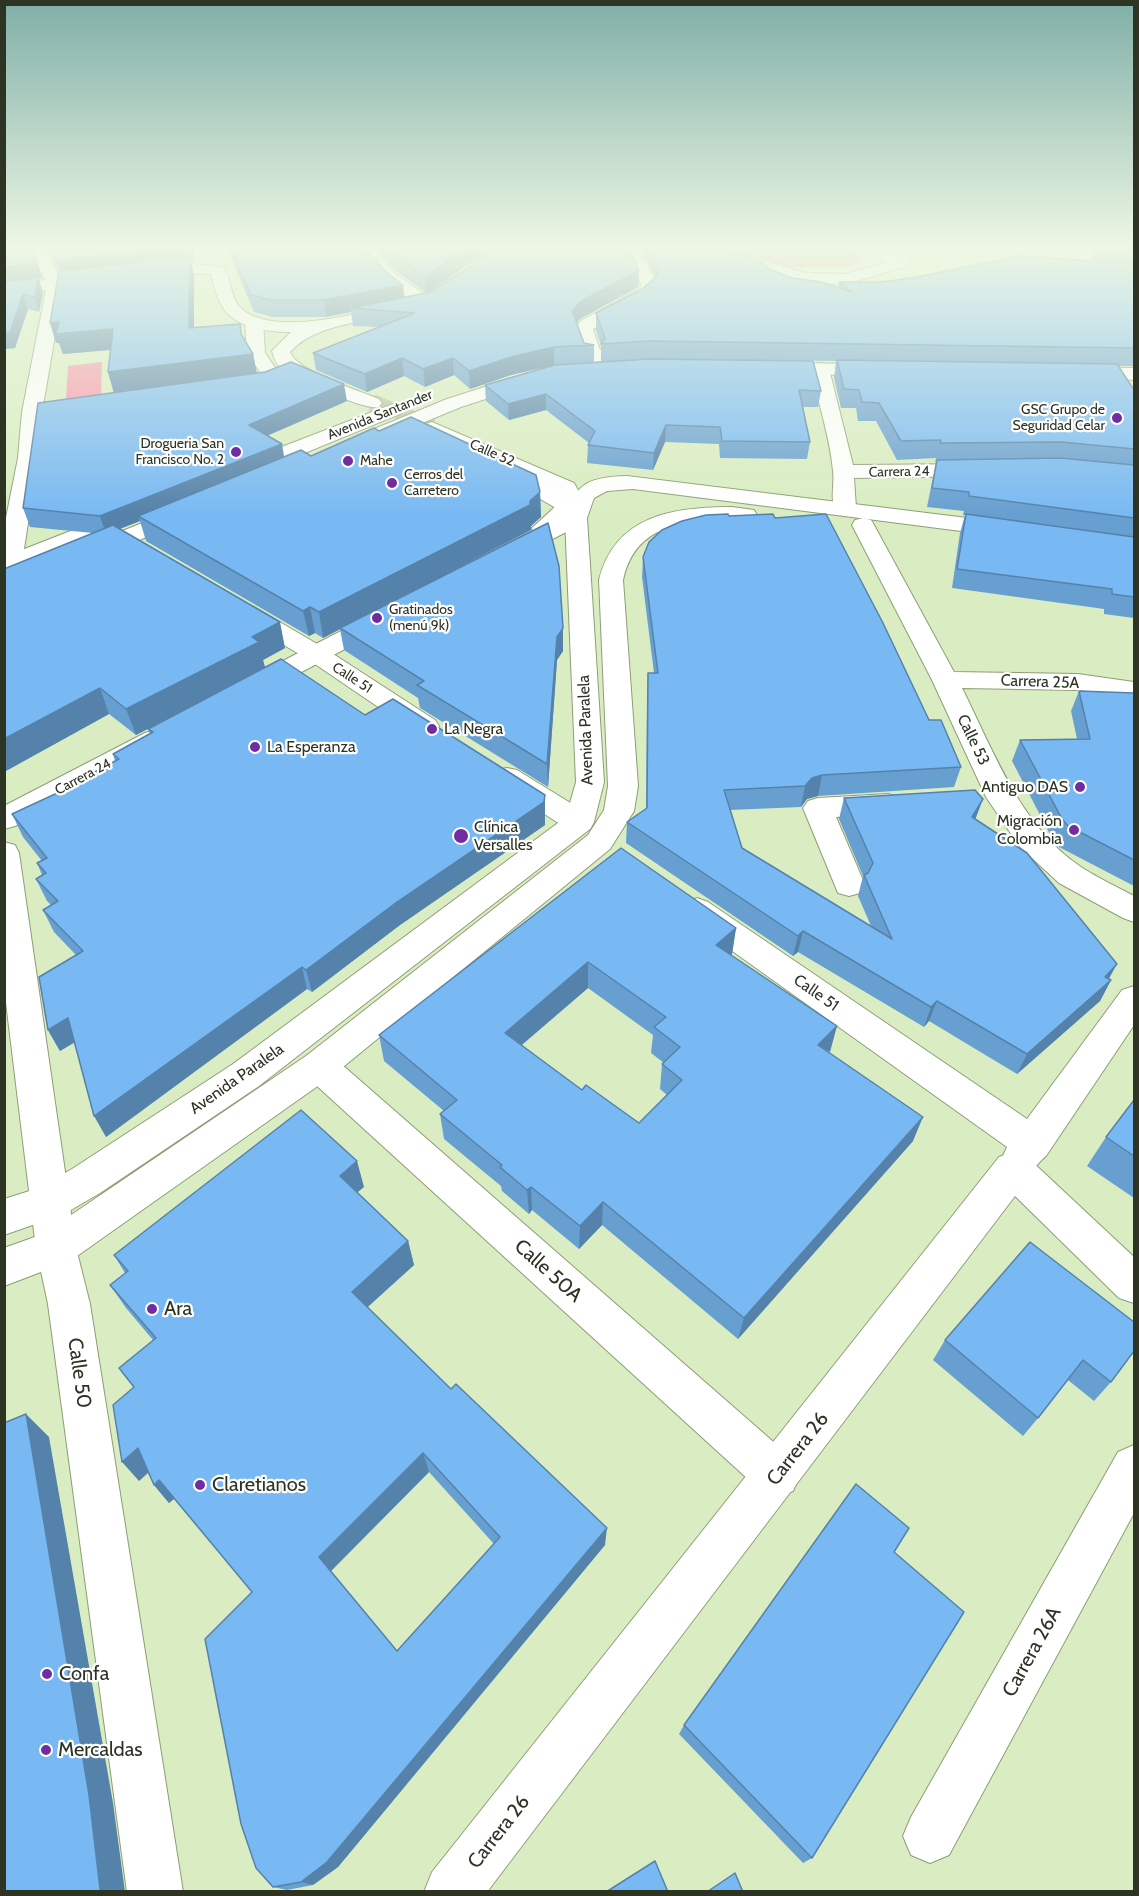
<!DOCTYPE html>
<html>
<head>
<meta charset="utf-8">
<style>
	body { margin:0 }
	#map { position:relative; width:1139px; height:1896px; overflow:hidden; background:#daedc2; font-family:Cabin,sans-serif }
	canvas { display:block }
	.frame { position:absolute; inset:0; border:6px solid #2d3424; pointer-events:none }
</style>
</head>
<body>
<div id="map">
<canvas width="1139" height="1896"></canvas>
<div class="frame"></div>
</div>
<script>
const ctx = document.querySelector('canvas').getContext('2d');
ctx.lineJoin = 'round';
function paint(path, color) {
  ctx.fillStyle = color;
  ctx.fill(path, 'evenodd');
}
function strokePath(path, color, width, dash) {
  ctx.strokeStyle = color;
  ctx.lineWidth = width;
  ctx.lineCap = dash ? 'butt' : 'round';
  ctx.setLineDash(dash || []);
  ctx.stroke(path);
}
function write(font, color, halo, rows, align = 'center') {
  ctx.font = font + ' Cabin,sans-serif';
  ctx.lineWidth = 4.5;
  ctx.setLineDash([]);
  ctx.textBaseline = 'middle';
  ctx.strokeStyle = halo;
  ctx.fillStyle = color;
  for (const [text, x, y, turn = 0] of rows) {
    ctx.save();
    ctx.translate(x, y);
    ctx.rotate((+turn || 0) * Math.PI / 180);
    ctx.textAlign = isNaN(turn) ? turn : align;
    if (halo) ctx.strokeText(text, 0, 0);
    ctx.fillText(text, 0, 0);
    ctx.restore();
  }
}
paint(new Path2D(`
	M716,248H853L859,259L851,267H774Z
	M102,362L101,395L66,399L68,366Z`), '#f991a7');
strokePath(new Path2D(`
	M372,403L432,428`), '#b7c8a2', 18, [18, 9]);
const minor = new Path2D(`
	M358,248H374L390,270L431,299L434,303L431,307C406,313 369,268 358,248Z
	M622,248H638L657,284C654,303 610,320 593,329L602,356L600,360H586L574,330L581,321L640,288L641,284Z
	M868,248H887L906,264L904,267H892Z
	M1081,248H1097L1082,272H1070L1068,269Z
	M254,317L260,318L263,322L265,353L280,375L275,385L236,392L229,390L226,386L229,382L262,375L247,353L245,322L248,318Z
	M820,363L827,365L829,369L853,465L980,464L988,465L991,470L988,475L980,476L854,478L856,508L853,513L845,515L837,513C829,500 835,485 833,471C830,437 818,402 811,369L813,365Z
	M499,461L506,463L577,501L580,506L577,511L569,513L561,511L492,471L488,467L492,463Z
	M863,518L871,520L874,525L954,672L1078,674L1134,682V698L1078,690L962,688C994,752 1020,826 1081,867C1098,878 1117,887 1134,896V922L1123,918L1059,883L1020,847L986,797L932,680L852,525L855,520Z
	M245,605L254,607L324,648L435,720L439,726L435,732L425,735L415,732L306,658L236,617L233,612L236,607Z
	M507,768L517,770L590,815L594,822L590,829L579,832L568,829L497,784L493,777L497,770Z
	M888,794L898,797L903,804L898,811L888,814L836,817L865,885L860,893L849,896L838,893L803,808L808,801L818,798Z
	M697,898L708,902L1027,1119L1122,990L1134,986V1025L1046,1156C1030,1169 1033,1181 1006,1172L1001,1160L1007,1147L686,918L681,910L686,902Z
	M319,1051L332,1056L793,1459L800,1475L793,1491L777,1498L761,1491L306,1076L301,1066L306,1056Z
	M1134,1445V1513L949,1855L930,1863L911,1855L903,1836L911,1817L1118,1452Z`);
const tertiary = new Path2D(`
	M1013,1152L1027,1157L1134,1257V1303L1119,1298L1015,1196L487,1892H424L432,1872L999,1157Z`);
const secondary = new Path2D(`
	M30,248H46L60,278L101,273L109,278L101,283L63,288L42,412L38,458L22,562L18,567L4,568V528L18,458L22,412L46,290L4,295V285L45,280Z
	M694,248H720L806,273L845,274L892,261L900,254V248H916V255L904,267L846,284L805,283L696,251Z
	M185,263L224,267C231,278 230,296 239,306C268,339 360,313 397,304L403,305L406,309L403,313C367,322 316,323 290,352C298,372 358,390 379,399L382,403L379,407C364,411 294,378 280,367C275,363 274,357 272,351L291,332C268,332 234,328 222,306C216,297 214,285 211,274L185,273L149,277L141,272L149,267Z
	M432,422L574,483C580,492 583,503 576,511L584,513L587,518L584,523L519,556L511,558L503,556L499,551L503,546L533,531L532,528L558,504L556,492L425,432L422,428L425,424Z
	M383,612L392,614L395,619L392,624L260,694L251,696L242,694L238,688L242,682L374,614Z
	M155,730L165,733L169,739L165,745L15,826L4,829V806L145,733Z
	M4,842L15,845L19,853L76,1248L90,1304L183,1892H127L48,1304L36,1248L4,986Z`);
const primary = new Path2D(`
	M646,348L652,350L655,354L652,358L593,362L548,368L541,366L539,362L541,358L548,356L593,350Z
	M770,363L881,364L888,366L890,370L888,374L881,376L763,373L761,369L763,365Z
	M1079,367L1134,368V380L1072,377L1070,373L1072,369Z
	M528,373L535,375L537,379L535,383L461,407L381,440H367L364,436L367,432L447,399Z
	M393,404L400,406L403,410L400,414L251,475L243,476L235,475L232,470L235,465Z
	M627,476L1008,523L1016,525L1019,530L1016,535L1008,537L633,489L607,491L594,498L587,518L604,782L594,822L590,829L259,1086L100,1193L64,1214L4,1235V1199L39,1188L72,1169L233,1064L566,817L576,782L565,518C575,482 591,477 627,476Z
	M184,506L192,508L195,513L192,518L99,557L91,559L83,557L79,552L83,547Z
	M732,507L754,510L757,515L754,520C742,523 729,520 716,521C672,521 633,532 623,580L638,786L634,811L610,849L332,1076L70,1261L4,1286V1248L43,1234L306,1056L588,835L604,810L608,786L599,580C615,515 674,507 732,507Z
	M114,514L122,516L125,521L122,526L4,572V557Z`);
strokePath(minor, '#8d9e76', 2);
strokePath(tertiary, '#8d9e76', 2);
strokePath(secondary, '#8d9e76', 2);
strokePath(primary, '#8d9e76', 2);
paint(minor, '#fff');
paint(tertiary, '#fff');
paint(secondary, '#fff');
paint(primary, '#fff');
paint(new Path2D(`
	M4,248L37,263L42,278L39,279L43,293L39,312L28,309L15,348L4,349Z
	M49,248H194V262L191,261L194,276V328L243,337L253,354L257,374L347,401L267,436L284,457L311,456L540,492L541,517L531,526V530L451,571L563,628V651L557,660L548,787L420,708L418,698L344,650L340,629L323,638L315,633L309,636L146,541L140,521L120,529L285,648L263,660L265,667L365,715L545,817V825L400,925L312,992L307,989L106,1137L74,1043L60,1051L48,1030L76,955L54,932L43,910L51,905L47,901L36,879L42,875L37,863L42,861L23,837L12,814L92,776L91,774L115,761L113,754L150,734L148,729L205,699L136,735L109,714L4,772V569L93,533L30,527L23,508L114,393L108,372L110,350L63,354L59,343H56L59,271Z
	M227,248H365L404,297L426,293L392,268L377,248H500L495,250L472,262L428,293L639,270L638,287L580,319L577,323L584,343L594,345V362L554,365L511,375L470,389L454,375L425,387L404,376L367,392L316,370L313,353L378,327L353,326L351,312L326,317H273L254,312Z
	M641,248H719L792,278L838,287L839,282H882L1091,261L1095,248H1134V366H1118L1132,387L1134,388V618L1104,614V609L952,588L960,533L965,515H963L964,511L927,507L936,462H935L936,458L897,460L876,421H858L856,408H841L834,378L836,361L648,359L601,362V346L596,330V313L642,289L655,277Z
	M485,385L821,391L818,407H803L810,442L807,459L720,458L719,444L665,442L653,470L587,463L588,445L589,443L546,410L509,420L486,401Z
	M729,516L775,518L929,720L961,767L954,787L818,796L807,799L801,807L730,810L742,848L871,926L858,896L863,876L839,819L844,798L975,820L1109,979L1111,980L1100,1001L1017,1074L929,1021L924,1027L798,952L793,956L626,843L627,822L646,809L647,693L648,673H654L642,577L643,557Z
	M1079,691L1134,693V886L1059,847L1053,840L1012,761L1020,740L1077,739L1071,711Z
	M621,848L736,928L732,954L731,955L829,1052L913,1141L738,1339L602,1225L579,1249L532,1210L529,1214L502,1191L501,1186L444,1139L440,1114L444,1111L384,1061L379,1035ZM588,988L653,1035L651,1053L664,1063L662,1064L660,1089L667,1095L639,1123L582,1090L522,1045Z
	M1134,1100V1198L1087,1166L1106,1137Z
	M364,1187L357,1192L408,1241L414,1265L367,1307L605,1545L338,1867L313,1885L287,1890L273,1887L252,1592L174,1499L169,1503L154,1485L148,1473L139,1481L134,1388L119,1368L153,1340L126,1308L110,1285L125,1273L114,1255ZM429,1472L494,1544L397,1651L331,1571Z
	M1030,1242L1111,1382L1094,1401L1068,1380L1038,1418L1023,1436L933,1360L945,1340Z
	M894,1552L812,1858L803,1863L679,1734L684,1725Z
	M735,1873L743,1892H706L727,1878Z`), '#689fd1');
paint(new Path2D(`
	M163,248H182L185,261L61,276L57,261Z
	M191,248H194V262Z
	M467,248H500L495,250L472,262L427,293L425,276Z
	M190,257L194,276V348L189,328Z
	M37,263L42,278L39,279L43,293L39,312L35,297L4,283V267Z
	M639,270L638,287L580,319L572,329V311L580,302Z
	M403,285L405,302L351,308V312L326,317L324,300Z
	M23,294L28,309L15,348L4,349V333Z
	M59,322L113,329L118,349L63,354L59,343H56L50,323Z
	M554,347V365L511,375L470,389L469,371L511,357Z
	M253,354L257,374L114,393L108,372Z
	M402,358L404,376L367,392L365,374Z
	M453,358L454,375L425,387L423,369Z
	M344,384L347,401L252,442L249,425Z
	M546,394V410L509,420L508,404Z
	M666,425L665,442L653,470L654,453Z
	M282,444L285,462L138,516L140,521L106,534L100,516Z
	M540,492L541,517L531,526V530L323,638L319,612L530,501Z
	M310,607L315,633L309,636L303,611Z
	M280,622L285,648L263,660L265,668L136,735L126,709L252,637Z
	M563,628V651L557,660L548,787L547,764L557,637Z
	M100,688L109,714L4,772V739Z
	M822,775L818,796L807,799L801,807L805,786L812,778Z
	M545,795V825L400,925L312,992L306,970L397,902Z
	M983,799L975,820L972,817Z
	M736,928L732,954L712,972L716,945Z
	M803,931L798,952L793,956L798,936Z
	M588,962V988L506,1058L505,1033Z
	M1117,964L1106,984L1111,980L1100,1001L1017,1074L1027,1054Z
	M302,967L307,989L106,1137L94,1116Z
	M937,1001L929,1021L924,1027L931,1007Z
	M68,1018L79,1039L60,1051L48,1030Z
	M837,1026L830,1052L818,1045Z
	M923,1117L913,1141L738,1339L744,1318Z
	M357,1161L364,1187L347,1201L340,1176Z
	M531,1187L532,1210L529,1214L527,1190Z
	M603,1202L602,1225L579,1249L580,1226Z
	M408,1241L414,1265L359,1315L352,1292Z
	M26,1414L49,1437L113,1803L125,1892H105L100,1889Z
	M138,1448L154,1467L139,1481L122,1462Z
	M423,1453L429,1472L329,1573L319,1557Z
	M159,1480L175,1498L169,1503L154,1485Z
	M607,1528L605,1545L338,1867L313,1885L301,1882Z`), '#5582aa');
const building = new Path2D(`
	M4,248H31L37,263L4,267Z
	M51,248H163L57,261Z
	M231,248H365L386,272L403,285L324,300H270L251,295Z
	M387,248H467L425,276L390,252Z
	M501,248H628L639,270L580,302L572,311L584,343L594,345L554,347L511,357L469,371L453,358L423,369L402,358L365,374L313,353L415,313L351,308L431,292L486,256Z
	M650,248H719L762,262L768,268L792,278L821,282L852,292L839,282H882L912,278L1019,256L1134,264V348L649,341L601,344L605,338L596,313L642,289L657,276L660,268Z
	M1117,248H1134V250Z
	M190,257L189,328L240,324L241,334L253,354L108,372L113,329L56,334L59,322L50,323L59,271Z
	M38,278L35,297L23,294L10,332L4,333V282Z
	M649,359L813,361L821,391L799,390L810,442L722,441L720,427L666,425L654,453L588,445L595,431L546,394L508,404L485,385L555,365Z
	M837,360L1117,364L1132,387L1134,388V449L1061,442L940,443L941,440L901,441L879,403L862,402L859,390L844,389Z
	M291,362L344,384L249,425L282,444L100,516L23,508L38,403L265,372Z
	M411,417L536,475L540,492L530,501V505L319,612L310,607L303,611L138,516L301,450L311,456L374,428L379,431Z
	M1061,458L1134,465V518L969,496V492L932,488L937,460Z
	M728,514L729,516L773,514L775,518L826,514L883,623L929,720H941L961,767L822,775L812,778L805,786L724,790L742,848L892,939L864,875L868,873L873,863L844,798L975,790L983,799L972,817L1027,853L1117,964L1105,977L1111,980L1027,1054L937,1001L931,1007L803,931L798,936L627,822L647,808L648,673H658L643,557L649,542L662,530L682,521L706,515Z
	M966,514L1134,537V597L1112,594V589L957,569Z
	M548,523L559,566L563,628L557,637L547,764L417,685L424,681L340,628Z
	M113,525L280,622L252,637L259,642L126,709L100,688L4,739V569Z
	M281,659L365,715L393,699L545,795L544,802L397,902L306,970L302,967L94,1116L68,1018L48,1030L39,977L83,951L43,910L58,901L36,879L46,873L37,863L47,858L12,814L94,776L91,774L119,759L113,754L153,732L148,729Z
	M1079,691L1134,693V860L1068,826L1062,819L1020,740L1090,739Z
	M621,848L736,928L716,945L837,1026L818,1045L923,1117L744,1318L603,1202L580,1226L531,1187L527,1190L500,1167L502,1165L440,1114L457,1100L379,1035ZM588,962L666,1017L654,1027L680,1047L662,1064L682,1080L639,1123L586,1085L582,1090L505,1033Z
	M1134,1100V1156L1106,1137Z
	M301,1110L357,1161L340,1176L408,1241L352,1292L451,1389L456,1384L607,1528L327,1862L301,1882L273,1887L256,1868L241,1824L205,1639L252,1592L159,1480L154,1485L138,1448L122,1462L113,1405L134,1387L119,1368L156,1338L110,1285L128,1271L114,1255ZM423,1453L500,1537L397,1651L319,1557Z
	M1030,1242L1134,1322V1351L1111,1382L1083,1360L1038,1418L945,1340Z
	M26,1414L89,1795L100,1889L105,1892H4V1423Z
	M856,1484L909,1528L894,1552L964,1612L812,1858L684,1725Z
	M655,1861L668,1892H606Z
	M735,1873L743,1892H707Z`);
paint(building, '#79b9f3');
strokePath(building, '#5582aa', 1.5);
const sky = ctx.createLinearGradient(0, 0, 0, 514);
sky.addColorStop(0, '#7fafa7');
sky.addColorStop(0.48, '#eef7e4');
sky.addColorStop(1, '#eef7e400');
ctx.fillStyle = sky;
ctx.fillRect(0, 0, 1139, 514);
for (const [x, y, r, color] of [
	[1117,418,6,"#702da1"],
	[236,452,6,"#702da1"],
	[348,461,6,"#702da1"],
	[392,483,6,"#702da1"],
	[377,618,6,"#702da1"],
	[432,729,6,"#702da1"],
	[255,747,6,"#702da1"],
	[1080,787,6,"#702da1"],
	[1074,830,6,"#702da1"],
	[461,836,8,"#702da1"],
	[152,1309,6,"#702da1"],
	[200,1485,6,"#702da1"],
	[47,1674,6,"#702da1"],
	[46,1750,6,"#702da1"]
]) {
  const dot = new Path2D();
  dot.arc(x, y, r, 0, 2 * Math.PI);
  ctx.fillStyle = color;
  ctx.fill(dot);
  strokePath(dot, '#fff', 2);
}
write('14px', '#2d3424', '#fff', [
	["GSC Grupo de",1105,410,"right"],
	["Seguridad Celar",1105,426,"right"],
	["Drogueria San",224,444,"right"],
	["Francisco No. 2",224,460,"right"],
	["Mahe",360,461],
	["Cerros del",404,475],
	["Carretero",404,491],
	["Gratinados",389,610],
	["(menú 9k)",389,626]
], 'left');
write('14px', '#2d3424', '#fff', [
	["Avenida Santander",380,415,-22],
	["Calle 52",492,453,24],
	["Carrera 24",899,472,-1],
	["Calle 51",352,678,33],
	["Carrera 24",83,777,-28]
]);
write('16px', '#2d3424', '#fff', [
	["Carrera 25A",1040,682,2],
	["Avenida Paralela",586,730,-92],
	["Calle 53",973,740,64],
	["Calle 51",816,993,35],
	["Avenida Paralela",237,1079,-35]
]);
write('16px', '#2d3424', '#fff', [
	["La Negra",444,729],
	["La Esperanza",267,747],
	["Antiguo DAS",1068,787,"right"],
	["Migración",1062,821,"right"],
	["Colombia",1062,839,"right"],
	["Clínica",474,827],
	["Versalles",474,845]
], 'left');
write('20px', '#2d3424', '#fff', [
	["Calle 50A",548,1271,42],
	["Calle 50",79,1373,82],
	["Carrera 26",798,1449,-52],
	["Carrera 26A",1032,1652,-61],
	["Carrera 26",499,1832,-52]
]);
write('20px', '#2d3424', '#fff', [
	["Ara",164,1309],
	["Claretianos",212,1485],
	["Confa",59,1674],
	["Mercaldas",58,1750]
], 'left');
</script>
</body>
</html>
